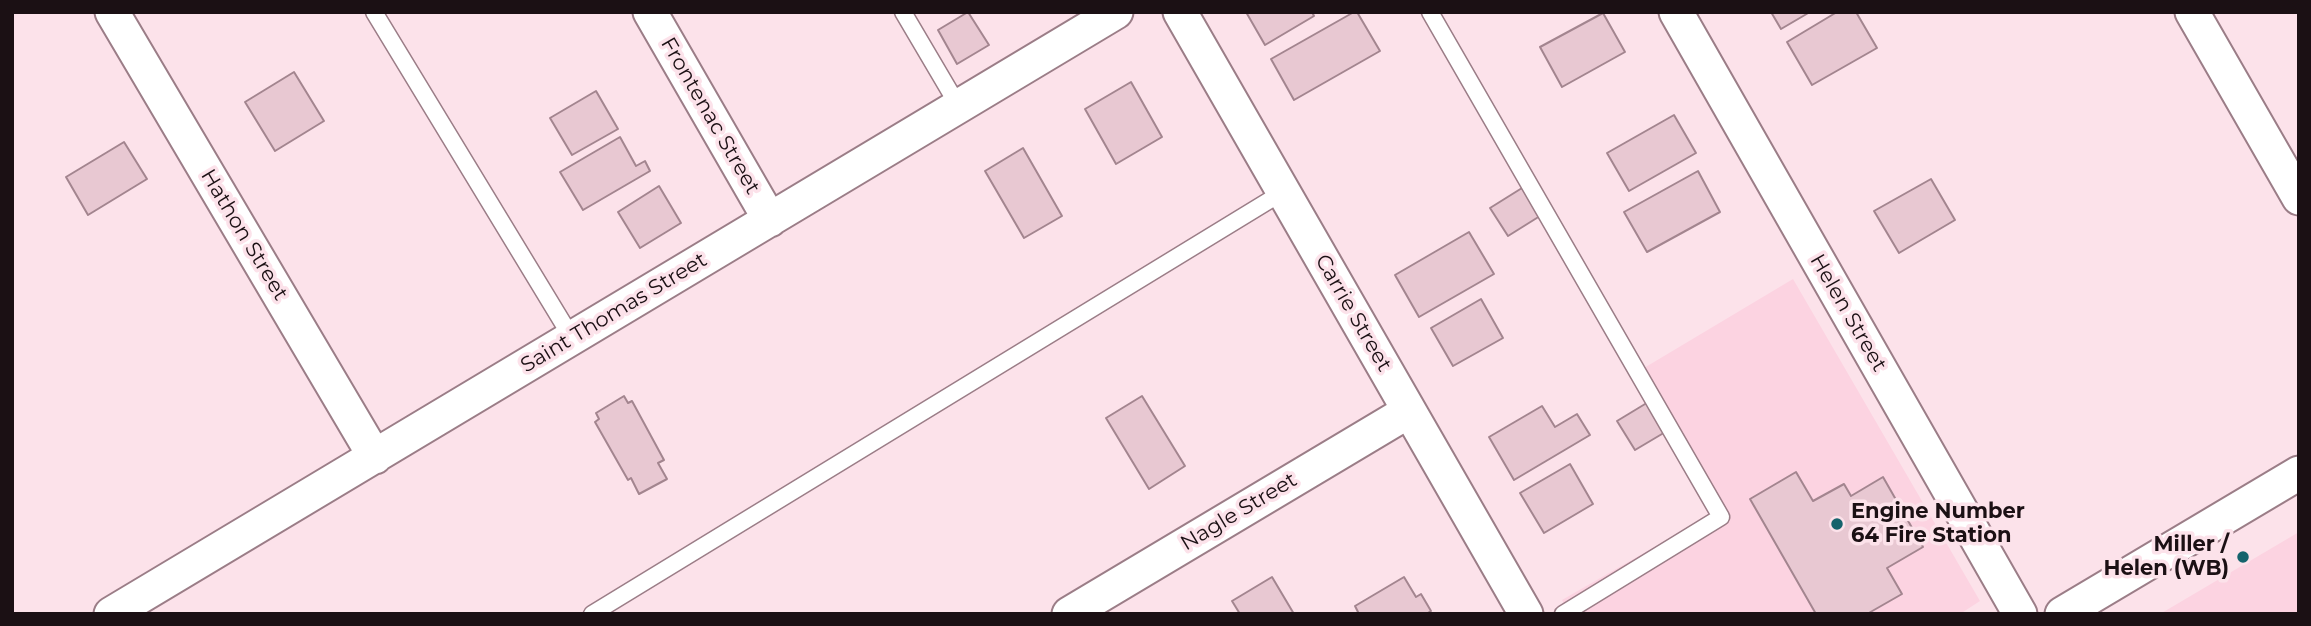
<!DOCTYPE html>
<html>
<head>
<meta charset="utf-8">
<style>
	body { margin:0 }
	#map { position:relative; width:2311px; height:626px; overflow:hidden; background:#fce2ea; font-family:Montserrat,sans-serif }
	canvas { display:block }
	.frame { position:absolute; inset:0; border:14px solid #1b1014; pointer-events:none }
</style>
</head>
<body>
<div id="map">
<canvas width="2311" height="626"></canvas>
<div class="frame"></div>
</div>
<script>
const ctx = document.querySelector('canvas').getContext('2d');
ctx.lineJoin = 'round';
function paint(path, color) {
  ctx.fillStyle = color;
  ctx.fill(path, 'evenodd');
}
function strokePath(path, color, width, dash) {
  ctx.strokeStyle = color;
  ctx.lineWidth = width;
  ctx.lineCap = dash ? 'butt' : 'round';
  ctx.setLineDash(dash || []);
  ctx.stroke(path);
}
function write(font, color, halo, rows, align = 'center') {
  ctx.font = font + ' Montserrat,sans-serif';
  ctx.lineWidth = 7;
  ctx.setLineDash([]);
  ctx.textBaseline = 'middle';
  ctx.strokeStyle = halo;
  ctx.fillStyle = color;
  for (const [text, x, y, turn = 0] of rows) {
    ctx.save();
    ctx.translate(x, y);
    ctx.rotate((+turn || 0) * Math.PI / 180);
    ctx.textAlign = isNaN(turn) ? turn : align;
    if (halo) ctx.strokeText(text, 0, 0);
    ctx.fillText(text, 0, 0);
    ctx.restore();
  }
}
paint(new Path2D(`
	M1793,279L1980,601L1960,614H1570L1562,600L1724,507L1644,368Z
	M2299,532V614H2160Z`), '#fcd3e1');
const building = new Path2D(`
	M968,12L989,45L957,64L938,30Z
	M1246,12H1312L1314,16L1265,45Z
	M1354,12H1357L1380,51L1294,100L1271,59Z
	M1771,12H1810L1781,29Z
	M1837,12H1856L1877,48L1812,85L1787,42Z
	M1603,13L1625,52L1562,87L1540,47Z
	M294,72L324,121L275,151L245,102Z
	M1131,82L1162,137L1116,164L1085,109Z
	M596,91L618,129L572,155L550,118Z
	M1674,115L1696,153L1629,191L1607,153Z
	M620,137L636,166L645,161L650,171L583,210L560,172Z
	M124,142L147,179L88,215L66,177Z
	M1023,148L1062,216L1024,238L985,171Z
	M1698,171L1720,212L1647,252L1624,212Z
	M1931,179L1955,220L1899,253L1874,211Z
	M659,186L681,223L640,248L618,212Z
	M1522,188L1540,216L1508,236L1490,208Z
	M1469,232L1494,274L1419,317L1395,275Z
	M1481,299L1503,338L1453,366L1431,328Z
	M624,396L628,403L632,401L664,460L658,463L667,479L639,494L631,478L628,480L595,422L599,419L596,413Z
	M1142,396L1185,466L1149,489L1106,418Z
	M1650,401L1667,431L1635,450L1617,421Z
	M1542,406L1555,427L1577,414L1590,435L1514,480L1489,437Z
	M1570,464L1593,504L1544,533L1520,493Z
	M1796,472L1813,501L1844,484L1851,496L1883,477L1923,547L1887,568L1902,594L1867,614H1816L1750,499Z
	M1272,577L1294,614H1240L1232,601Z
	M1404,577L1416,597L1421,594L1431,611L1426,614H1359L1355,606Z`);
paint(building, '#e8c8d2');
strokePath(building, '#a3858f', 2);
const lane = new Path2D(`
	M374,12L572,338
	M903,12L959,107
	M1430,12L1721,517L1563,614
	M592,614L1283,192`);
const street = new Path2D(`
	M112,12L375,457
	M650,12L770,220
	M1180,12L1526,614
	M1676,12L2020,614
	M2192,12L2299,198
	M111,614L1116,12
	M1069,614L1409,411
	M2062,614L2299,473`);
strokePath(lane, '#9b7d87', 19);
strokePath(street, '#9b7d87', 37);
strokePath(lane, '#fff', 16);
strokePath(street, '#fff', 33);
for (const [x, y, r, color] of [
	[1837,524,7,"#15636c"],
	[2243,557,7,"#15636c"]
]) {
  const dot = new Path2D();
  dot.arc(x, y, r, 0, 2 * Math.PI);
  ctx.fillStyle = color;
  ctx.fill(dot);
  strokePath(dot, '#fce2ea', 2.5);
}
write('21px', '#1b1014', '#fce2ea', [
	["Frontenac Street",710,116,60],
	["Hathon Street",244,235,59],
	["Saint Thomas Street",614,313,-31],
	["Carrie Street",1353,313,60],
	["Helen Street",1848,313,60],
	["Nagle Street",1239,512,-31]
]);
write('bold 21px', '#1b1014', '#fce2ea', [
	["Engine Number",1851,512],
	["64 Fire Station",1851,536],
	["Miller /",2229,545,"right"],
	["Helen (WB)",2229,569,"right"]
], 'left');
</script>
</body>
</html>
